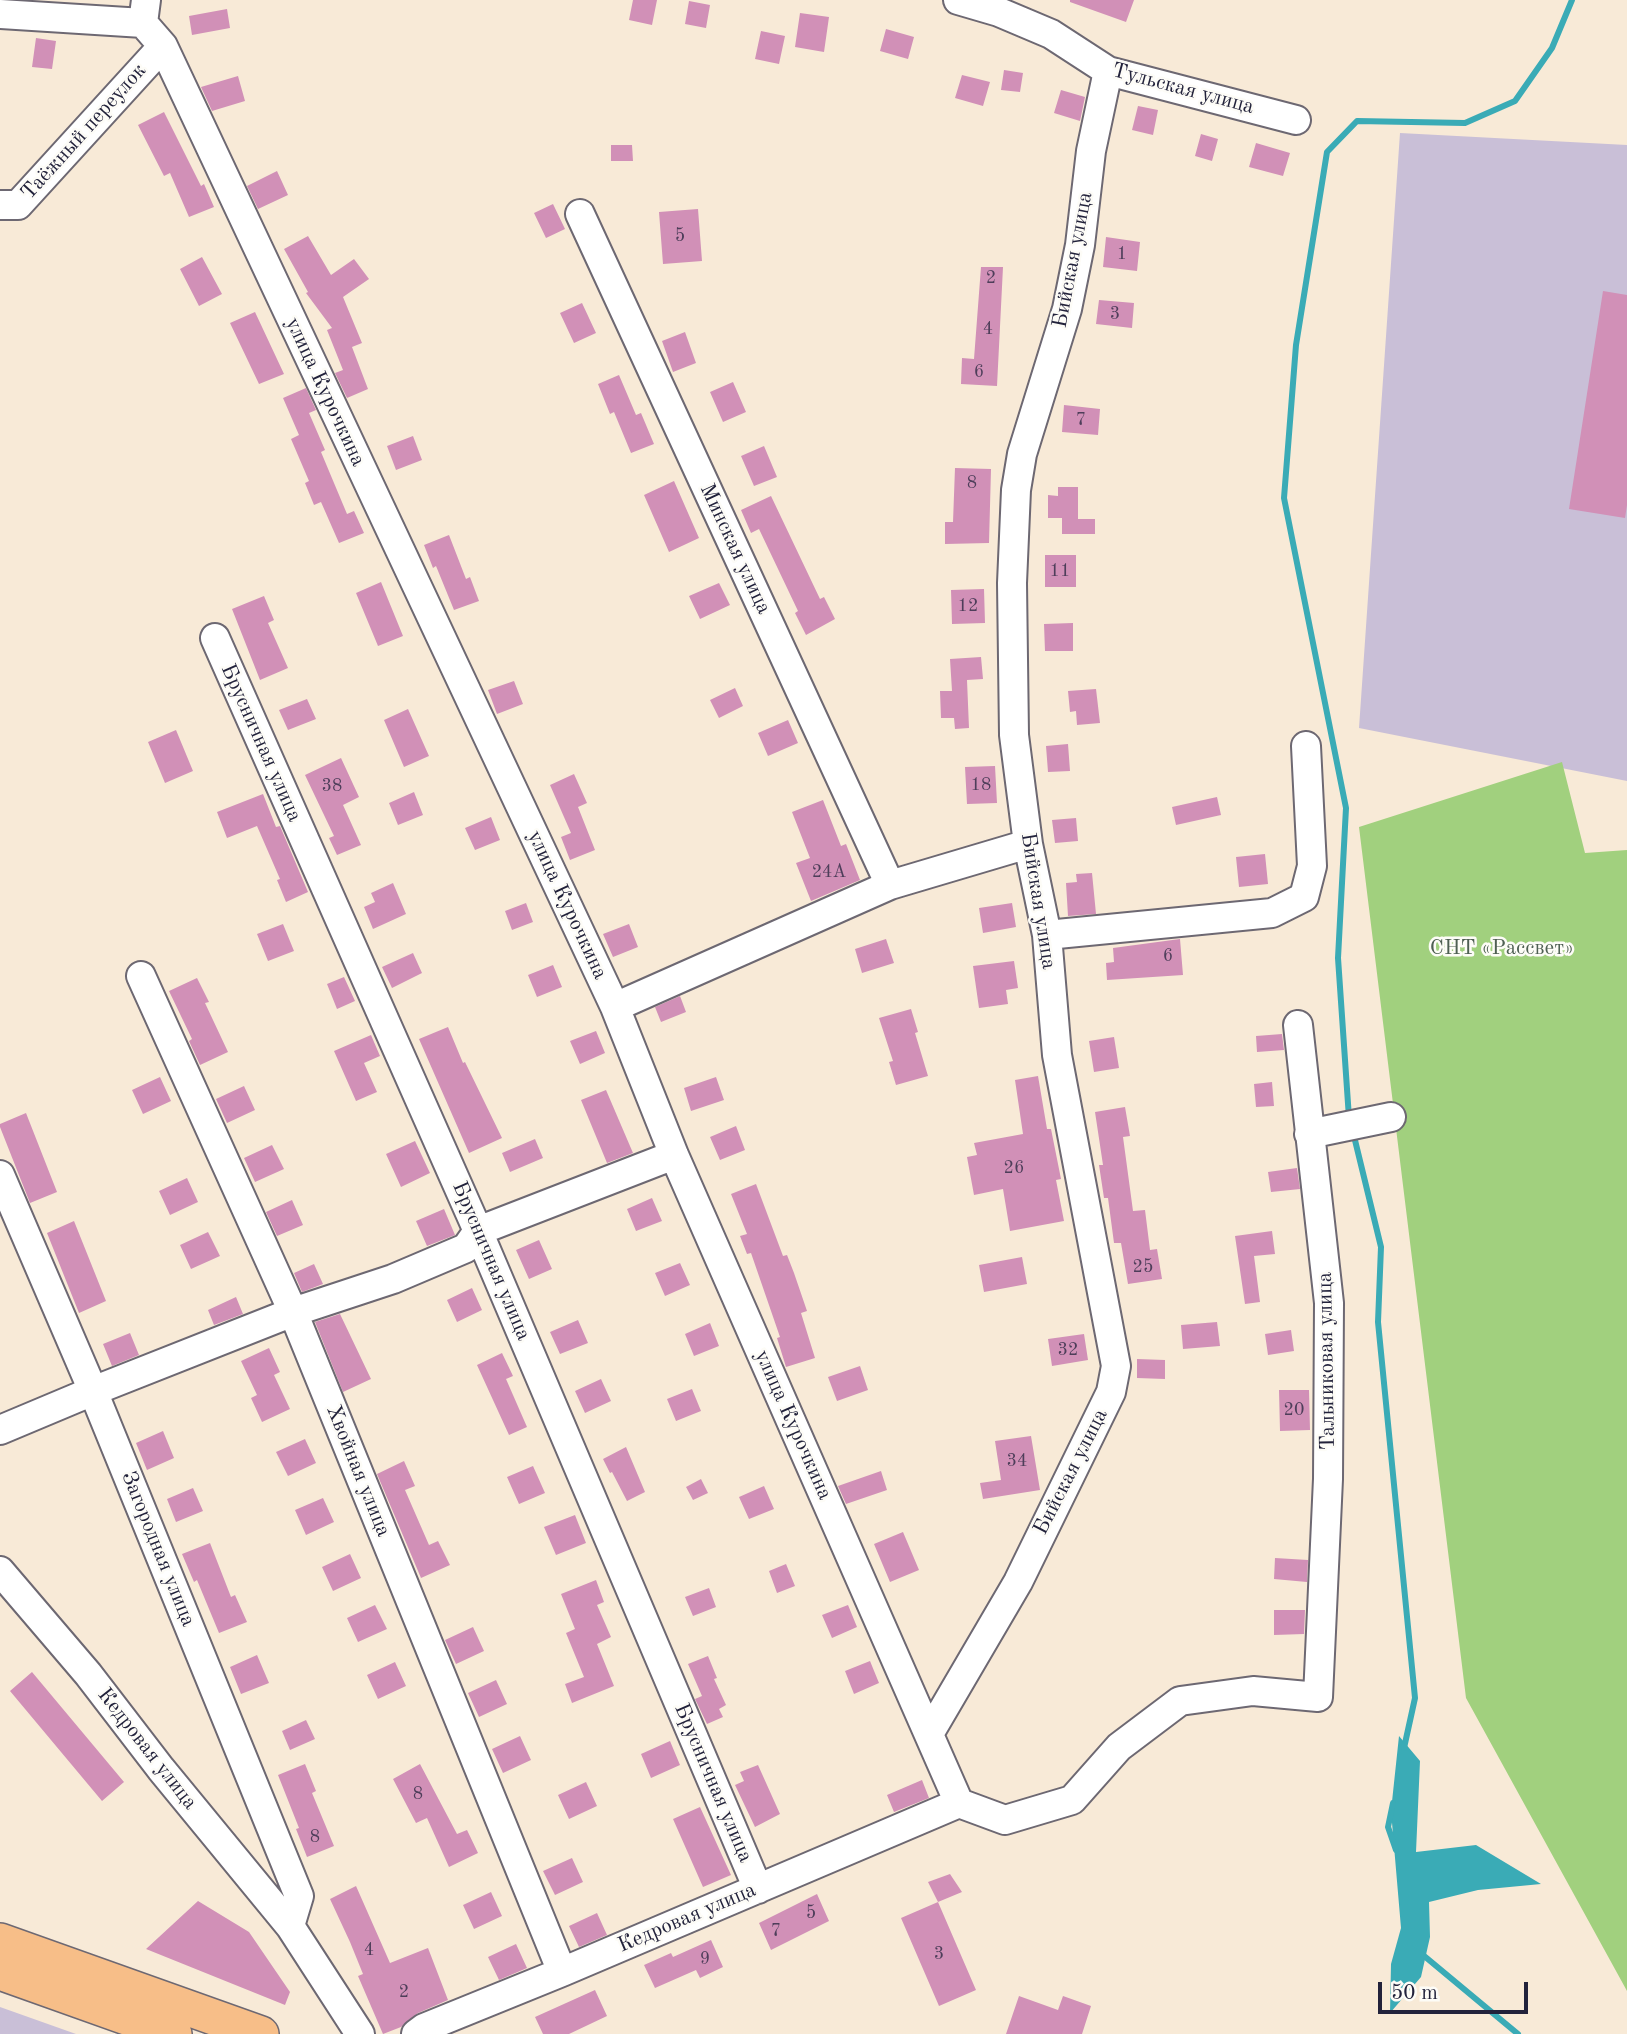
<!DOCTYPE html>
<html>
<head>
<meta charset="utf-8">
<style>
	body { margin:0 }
	#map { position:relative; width:1627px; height:2034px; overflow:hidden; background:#f8ead7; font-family:"Old Standard TT",serif }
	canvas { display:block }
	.scale { position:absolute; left:1378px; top:1982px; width:150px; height:32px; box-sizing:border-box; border:4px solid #22223b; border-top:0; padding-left:9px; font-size:21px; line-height:24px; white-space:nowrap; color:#22223b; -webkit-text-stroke:5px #fdfcf7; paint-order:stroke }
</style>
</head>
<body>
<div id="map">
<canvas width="1627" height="2034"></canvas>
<div class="scale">50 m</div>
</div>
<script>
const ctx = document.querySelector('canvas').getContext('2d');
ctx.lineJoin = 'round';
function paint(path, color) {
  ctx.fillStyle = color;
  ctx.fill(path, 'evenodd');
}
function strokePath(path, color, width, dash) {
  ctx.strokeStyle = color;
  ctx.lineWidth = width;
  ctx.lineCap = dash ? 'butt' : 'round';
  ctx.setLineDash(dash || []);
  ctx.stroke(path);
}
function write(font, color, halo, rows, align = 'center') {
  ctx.font = font + ' "Old Standard TT",serif';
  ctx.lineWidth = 5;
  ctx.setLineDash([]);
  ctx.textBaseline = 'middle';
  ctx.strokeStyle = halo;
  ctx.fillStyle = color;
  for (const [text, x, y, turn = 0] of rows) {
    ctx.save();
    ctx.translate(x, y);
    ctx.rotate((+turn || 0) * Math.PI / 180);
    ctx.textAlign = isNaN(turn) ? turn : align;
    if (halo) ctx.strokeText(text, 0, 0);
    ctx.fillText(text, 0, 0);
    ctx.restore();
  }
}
paint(new Path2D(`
	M1400,133L1627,145V781L1359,728Z
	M0,2007L76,2034H0Z`), '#c9bfd7');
paint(new Path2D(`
	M1562,762L1585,853L1627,850V1991L1466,1698L1359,827Z`), '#a1d07e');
paint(new Path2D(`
	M1399,1736L1420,1761L1416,1852L1476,1845L1541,1884L1478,1890L1429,1902L1430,1937L1421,1977L1390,2013L1391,1964L1401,1928L1391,1811Z`), '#3aabb6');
strokePath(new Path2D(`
	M1349,1118L1338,958L1346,808L1284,498L1296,345L1327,152L1357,121L1465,123L1515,101L1552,48L1572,0
	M1353,1132L1381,1247L1378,1322L1415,1698L1404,1748
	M1393,1803L1388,1827L1396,1850
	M1423,1955L1518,2034`), '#3aabb6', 6);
paint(new Path2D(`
	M633,0H657L652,25L629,20Z
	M1070,0H1134L1126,22L1070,2Z
	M689,1L710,5L706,28L685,24Z
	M227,9L230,28L192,35L189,16Z
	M800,13L829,17L824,52L795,47Z
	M886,29L914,37L908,59L880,51Z
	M761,31L785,36L779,64L755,59Z
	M36,38L56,41L52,69L32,67Z
	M1004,70L1023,73L1020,92L1001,90Z
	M962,75L990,82L983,106L955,98Z
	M238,76L245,101L212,111L201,87Z
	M1061,90L1085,97L1080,121L1054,113Z
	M1138,106L1158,110L1153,135L1132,130Z
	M164,112L201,186L204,184L214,207L189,217L170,173L164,176L138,125Z
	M1201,134L1218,139L1212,161L1195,156Z
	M1256,143L1290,153L1283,176L1249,167Z
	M611,145H632L633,161H611Z
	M277,171L288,195L258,209L247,186Z
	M553,204L565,229L546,238L534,213Z
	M698,209L702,261L663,264L659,212Z
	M308,236L331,275L354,259L369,279L343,297L362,343L352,347L368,389L347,398L335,373L343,370L327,330L332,328L306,293L308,292L284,249Z
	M1106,237L1140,242L1137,271L1103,267Z
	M202,257L222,294L199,306L180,269Z
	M981,267H1003L997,386L961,384L962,358L974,359Z
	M1603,291L1627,295V505L1625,518L1569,509Z
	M1099,300L1134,303L1132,328L1096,324Z
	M582,303L596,333L574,343L560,313Z
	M255,312L284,374L259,384L230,323Z
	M685,332L696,363L673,372L662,341Z
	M619,375L636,415L641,413L654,444L631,453L614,412L610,414L598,384Z
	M733,382L746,412L723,422L710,392Z
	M306,388L316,410L309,413L325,450L321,452L347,514L354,511L364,533L339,543L321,502L314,505L305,483L309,481L291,439L299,435L283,398Z
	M1064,405L1100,409L1098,435L1062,432Z
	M413,436L422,460L396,470L387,446Z
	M764,446L777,477L754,486L741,456Z
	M955,468L991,469L989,543L945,544V522H953Z
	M674,481L699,538L669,552L644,495Z
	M1058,487H1078V519H1095V534H1062V518H1048V495L1058,496Z
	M771,496L820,599L824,597L835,619L806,635L795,613L798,611L759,529L751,533L741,510Z
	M449,535L466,579L470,577L479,601L454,610L436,566L433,568L424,545Z
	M1045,555H1076V587H1045Z
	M381,582L403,636L378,646L356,593Z
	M719,583L730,605L700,619L689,596Z
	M984,589L985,623L952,624L951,590Z
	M264,596L274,620L268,623L288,668L260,680L232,609Z
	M1073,623V651H1045L1044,624Z
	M981,657L983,679L967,680L969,728L955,729L954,718H941L940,691H952L950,659Z
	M514,681L523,704L497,714L488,690Z
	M735,688L743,706L719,718L710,700Z
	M1096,689L1100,723L1077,725L1076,711L1070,712L1068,691Z
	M307,699L316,719L288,730L279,710Z
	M408,709L429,756L404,767L384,720Z
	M788,720L798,743L768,756L758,733Z
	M176,730L193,771L165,783L148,742Z
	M1068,744L1070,771L1048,772L1046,746Z
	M341,758L359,797L343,805L361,845L337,855L329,838L334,836L305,775Z
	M995,766L997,803L967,804L965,767Z
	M574,774L587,803L578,807L595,850L570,860L561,837L571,833L550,785Z
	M414,792L423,815L398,825L389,803Z
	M263,794L276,827L280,826L308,892L286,902L277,880L280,879L257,826L227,838L217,812Z
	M1217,797L1221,815L1176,825L1172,807Z
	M823,800L841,846L846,844L860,880L811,901L796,863L810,858L792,812Z
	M491,817L500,840L475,850L465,828Z
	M1076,818L1078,841L1055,843L1052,820Z
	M1265,854L1268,884L1239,887L1236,857Z
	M1092,873L1096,914L1068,916L1066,883L1077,882L1076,874Z
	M393,883L406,914L373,929L364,907L375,902L371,893Z
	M526,903L533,922L512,930L505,911Z
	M1012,903L1016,927L983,933L979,908Z
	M283,924L294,951L268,961L257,934Z
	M629,924L638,947L613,957L603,934Z
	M886,939L894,963L862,973L855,949Z
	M1180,939L1183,975L1107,980L1106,963L1114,962L1113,948Z
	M413,953L422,973L392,988L382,967Z
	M1014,961L1018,988L1006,990L1008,1004L979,1008L973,966Z
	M553,965L562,987L537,997L528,975Z
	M344,977L355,1001L337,1009L327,984Z
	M197,978L209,1002L205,1003L228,1052L200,1065L189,1041L192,1039L169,991Z
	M680,996L686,1012L661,1022L655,1007Z
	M911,1009L918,1032L915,1033L928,1076L896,1085L889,1062L893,1061L879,1018Z
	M448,1027L463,1063L465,1062L502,1138L469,1153L419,1039Z
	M596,1031L605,1053L580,1064L570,1041Z
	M1282,1034L1284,1050L1257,1052L1256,1036Z
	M371,1035L380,1056L364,1063L377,1092L356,1101L334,1051Z
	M1114,1037L1119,1068L1094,1072L1089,1041Z
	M1038,1076L1047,1129H1051L1061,1179L1056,1180L1064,1221L1010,1231L1003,1189L974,1195L967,1157L977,1155L974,1143L1023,1134L1015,1080Z
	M160,1077L171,1101L143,1114L132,1090Z
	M716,1077L724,1100L691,1111L684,1088Z
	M1272,1082L1274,1106L1256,1107L1254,1084Z
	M244,1086L255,1110L227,1123L216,1099Z
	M606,1090L633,1153L607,1163L581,1100Z
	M1125,1107L1130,1136L1123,1137L1133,1211L1145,1210L1150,1250L1157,1249L1162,1279L1128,1284L1121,1243H1114L1108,1198H1104L1099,1165H1103L1095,1112Z
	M26,1113L57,1192L30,1203L0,1127V1124Z
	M736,1126L745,1150L720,1160L710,1137Z
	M535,1139L543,1158L510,1172L502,1153Z
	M415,1141L430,1173L401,1187L386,1154Z
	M272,1145L284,1169L255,1182L244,1158Z
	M1297,1168L1300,1189L1271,1192L1268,1172Z
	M187,1178L198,1202L170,1215L159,1191Z
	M756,1184L783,1256L787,1255L794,1273L807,1311L801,1313L815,1358L786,1367L777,1338L780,1337L751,1253L747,1254L740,1236L747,1234L731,1194Z
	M652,1198L662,1221L636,1231L627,1209Z
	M292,1200L303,1225L277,1236L266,1212Z
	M444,1209L455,1235L427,1246L416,1221Z
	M74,1221L106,1301L79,1313L47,1233Z
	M1272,1231L1275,1254L1254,1256L1260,1302L1245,1304L1235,1236Z
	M208,1232L220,1256L191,1269L180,1245Z
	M539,1240L552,1269L529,1279L516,1250Z
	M1022,1257L1027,1284L984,1292L979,1265Z
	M680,1263L690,1285L665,1296L655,1273Z
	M314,1264L323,1284L302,1292L294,1273Z
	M472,1288L482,1310L457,1322L447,1300Z
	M236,1297L243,1314L214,1325L208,1310Z
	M340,1314L371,1379L343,1392L315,1322Z
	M578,1320L588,1343L560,1354L550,1332Z
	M1217,1322L1220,1346L1183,1349L1181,1325Z
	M710,1323L719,1346L694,1356L685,1334Z
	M1291,1330L1294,1351L1268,1355L1265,1334Z
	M130,1333L139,1355L112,1366L103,1344Z
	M1084,1334L1088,1360L1052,1366L1048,1339Z
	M269,1348L280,1372L274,1375L290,1409L262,1422L251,1398L257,1395L241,1361Z
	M502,1353L513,1376L506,1379L527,1427L509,1435L477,1365Z
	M1137,1359L1165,1360V1379L1137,1378Z
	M860,1366L868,1390L837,1401L828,1377Z
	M601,1379L611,1401L585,1413L575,1391Z
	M692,1389L701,1411L676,1421L667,1399Z
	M1279,1390H1309L1310,1430L1280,1431Z
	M163,1431L174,1458L147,1470L136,1443Z
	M1031,1436L1040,1490L983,1499L980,1483L1001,1480L995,1441Z
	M305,1439L316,1463L288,1476L276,1452Z
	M626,1447L645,1492L627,1501L612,1472L610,1473L603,1459Z
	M404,1461L415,1486L405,1490L429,1545L438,1541L450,1565L421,1578L377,1474Z
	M533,1466L545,1493L519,1504L507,1477Z
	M881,1471L887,1490L846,1504L838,1486Z
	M701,1479L708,1493L693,1500L686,1487Z
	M764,1486L774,1509L749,1519L739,1497Z
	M193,1488L203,1511L176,1522L167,1499Z
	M323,1498L334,1522L306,1535L295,1510Z
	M575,1515L586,1543L556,1555L544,1527Z
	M903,1532L919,1570L890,1582L874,1544Z
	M210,1543L231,1597L235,1595L247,1622L219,1633L197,1580L194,1582L182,1554Z
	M350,1554L361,1578L333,1591L322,1567Z
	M1275,1558L1308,1560L1307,1582L1274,1579Z
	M786,1564L795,1586L777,1593L769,1571Z
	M596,1580L604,1602L597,1605L611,1637L597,1644L614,1686L572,1703L565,1684L584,1677L566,1633L575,1629L561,1594Z
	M709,1588L716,1607L693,1616L685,1597Z
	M375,1605L387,1629L358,1642L347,1618Z
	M848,1605L857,1627L832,1638L822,1615Z
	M1274,1610H1305L1304,1634L1274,1635Z
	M473,1627L484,1651L456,1664L445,1640Z
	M257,1655L269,1683L241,1694L230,1667Z
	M708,1656L717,1678L714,1679L726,1705L719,1709L723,1717L707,1724L695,1699L702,1696L688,1664Z
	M870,1661L879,1683L854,1694L845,1671Z
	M395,1662L406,1686L378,1699L367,1675Z
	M32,1672L124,1782L102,1801L10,1691Z
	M496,1680L507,1704L479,1717L468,1693Z
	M306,1720L315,1739L290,1750L282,1731Z
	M520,1736L531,1760L503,1773L492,1749Z
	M670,1741L680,1765L651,1778L641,1754Z
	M305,1764L316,1791L312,1793L334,1846L307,1857L296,1829L299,1828L278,1775Z
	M420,1764L457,1834L467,1830L478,1853L449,1867L427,1818L416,1823L393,1779Z
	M758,1765L780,1814L755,1827L735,1785L744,1781L740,1772Z
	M922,1780L929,1798L894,1812L887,1795Z
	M586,1782L597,1806L569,1819L558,1795Z
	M700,1807L731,1875L703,1887L673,1819Z
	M572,1858L583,1882L555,1895L543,1871Z
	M950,1874L962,1892L938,1902L928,1882Z
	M356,1886L390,1963L428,1948L448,2000L418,2013L401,2027L383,2034L358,1976L363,1974L350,1942L330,1899Z
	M491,1892L502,1916L474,1929L463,1905Z
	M817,1894L829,1921L771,1950L759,1923Z
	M198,1901L249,1932L290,1992L285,2005L146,1949Z
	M938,1902L976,1990L939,2006L901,1918Z
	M597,1913L607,1935L579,1947L569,1926Z
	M711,1940L723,1967L700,1978L696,1970L655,1988L644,1965L671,1953L673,1957Z
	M516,1944L527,1968L499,1980L488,1957Z
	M595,1990L607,2016L569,2034H543L535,2017Z
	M1019,1996L1058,2010L1063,1996L1091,2006L1082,2034H1006Z`), '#d190b7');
const minor = new Path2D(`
	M146,0L143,23L163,46L615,1007L674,1155L959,1803
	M958,0L999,12L1051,34L1108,71L1296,120
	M0,14L143,23
	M0,205H18L163,46
	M580,214L890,885
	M215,638L478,1231L758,1889
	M1047,935L1272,913L1304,897L1312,866L1306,746
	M141,976L293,1312L562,1972
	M615,1007L890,885L1028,844
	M1309,1134L1391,1117
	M0,1175L93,1391L299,1896L290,1926
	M0,1430L93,1391L293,1312L393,1279L466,1248L478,1231L674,1155
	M0,1571L88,1674L161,1769L290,1926L360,2034
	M929,1734L1018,1582L1111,1392L1116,1366L1057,1055L1047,935L1028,844L1014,735L1012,583L1016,490L1022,454L1067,309L1080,245L1091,151L1108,71
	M959,1803L1005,1820L1072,1800L1119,1747L1180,1701L1253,1691L1318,1697L1328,1479L1329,1303L1298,1025
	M416,2034L424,2028L562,1972L959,1803`);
const major = new Path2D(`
	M0,1941L261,2034
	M0,1972L174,2034`);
strokePath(minor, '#6d6872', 32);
strokePath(major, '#6d6872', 38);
strokePath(minor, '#fff', 28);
strokePath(major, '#f7be88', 35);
write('18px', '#4e3e5a', null, [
	["5",680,236],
	["1",1122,254],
	["2",991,278],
	["3",1115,314],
	["4",988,329],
	["6",979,372],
	["7",1081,420],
	["8",972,483],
	["11",1060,571],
	["12",968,606],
	["18",981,785],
	["38",332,786],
	["24А",829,872],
	["6",1168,956],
	["26",1014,1168],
	["25",1143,1267],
	["32",1068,1350],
	["20",1294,1410],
	["34",1017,1461],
	["8",418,1794],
	["8",315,1837],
	["5",811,1913],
	["7",776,1931],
	["4",369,1950],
	["3",939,1954],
	["9",705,1959],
	["2",404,1992]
]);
write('21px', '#22223b', '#fdfcf7', [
	["Тульская улица",1183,89,15],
	["Таёжный переулок",84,132,-48],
	["Бийская улица",1073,260,-79],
	["улица Курочкина",325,392,65],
	["Минская улица",735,549,65],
	["Брусничная улица",261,743,66],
	["Бийская улица",1038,901,81],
	["улица Курочкина",567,905,65],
	["Брусничная улица",491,1261,67],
	["Тальниковая улица",1327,1361,-91],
	["улица Курочкина",793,1425,66],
	["Хвойная улица",358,1471,68],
	["Бийская улица",1071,1472,-63],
	["Загородная улица",158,1549,68],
	["Кедровая улица",147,1749,52],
	["Брусничная улица",713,1783,67],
	["Кедровая улица",687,1918,-23]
]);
write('21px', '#4e5f52', '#fdfcf7', [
	["СНТ «Рассвет»",1502,948]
]);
</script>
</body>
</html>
